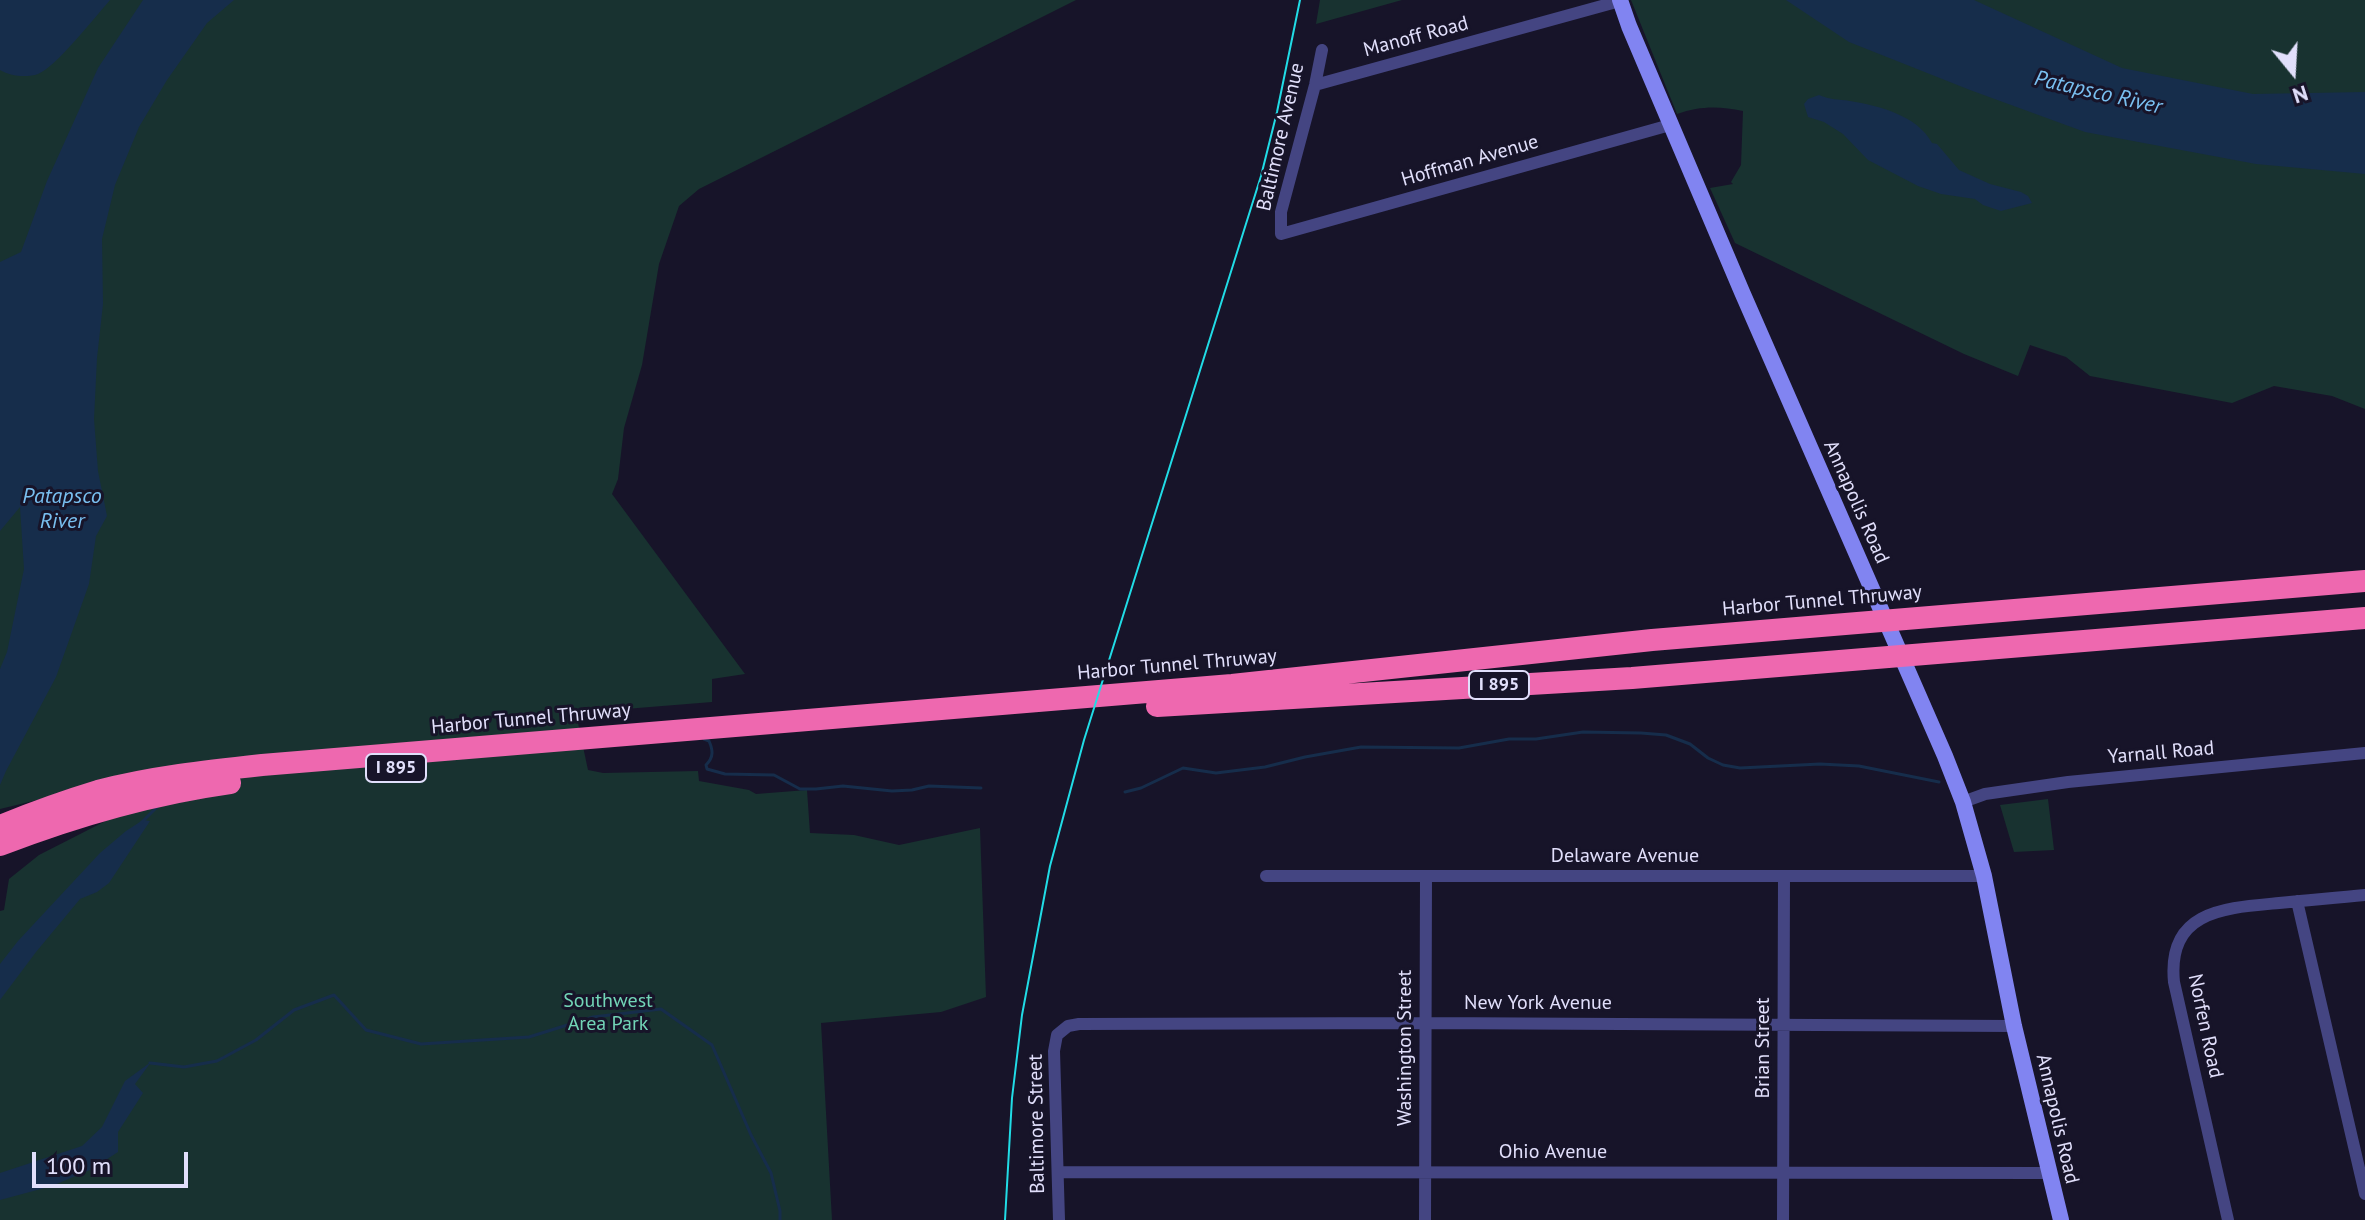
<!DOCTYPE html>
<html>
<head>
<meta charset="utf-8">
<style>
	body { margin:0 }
	#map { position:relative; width:2365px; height:1220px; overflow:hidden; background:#171429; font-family:"PT Sans",sans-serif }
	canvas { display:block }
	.north { position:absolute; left:2253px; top:32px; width:80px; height:80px; -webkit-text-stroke:6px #171429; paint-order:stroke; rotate:162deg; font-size:22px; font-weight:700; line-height:32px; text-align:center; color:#e1dffb }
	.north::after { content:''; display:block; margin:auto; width:28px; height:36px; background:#e1dffb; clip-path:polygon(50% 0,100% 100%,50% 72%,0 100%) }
	.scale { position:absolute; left:32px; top:1152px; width:156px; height:36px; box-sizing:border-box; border:4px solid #e1dffb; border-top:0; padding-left:10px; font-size:24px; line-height:28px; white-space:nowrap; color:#e1dffb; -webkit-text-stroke:6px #171429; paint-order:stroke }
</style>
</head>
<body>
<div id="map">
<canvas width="2365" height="1220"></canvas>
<div class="north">N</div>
<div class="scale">100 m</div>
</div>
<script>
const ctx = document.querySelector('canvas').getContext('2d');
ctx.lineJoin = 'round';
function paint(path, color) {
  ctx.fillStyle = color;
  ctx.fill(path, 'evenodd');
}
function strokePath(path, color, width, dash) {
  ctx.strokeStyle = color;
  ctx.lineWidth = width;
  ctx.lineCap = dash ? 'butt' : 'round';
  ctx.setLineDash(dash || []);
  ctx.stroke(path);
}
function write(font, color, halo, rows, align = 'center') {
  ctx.font = font + ' "PT Sans",sans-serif';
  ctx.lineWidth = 6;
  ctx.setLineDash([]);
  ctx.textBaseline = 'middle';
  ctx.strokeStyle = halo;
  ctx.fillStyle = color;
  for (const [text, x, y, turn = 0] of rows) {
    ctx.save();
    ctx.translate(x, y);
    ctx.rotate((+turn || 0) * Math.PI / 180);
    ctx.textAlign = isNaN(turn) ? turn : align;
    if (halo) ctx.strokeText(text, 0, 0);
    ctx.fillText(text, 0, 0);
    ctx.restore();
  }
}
paint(new Path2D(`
	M0,0H1076L699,189L679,206L659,264L642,365L624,428L618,479L612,494L745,674L712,679V702L588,712L578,723L588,770L603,773L698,771L699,781L749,790L756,794L807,790L810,833L854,835L899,845L980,828L986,997L941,1012L821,1023L832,1220H0V911L4,910L9,879L39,855L133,807L91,787L0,809Z
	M1320,0H1402L1316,24Z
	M1631,0H2365V409L2332,396L2274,386L2232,403L2090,376L2066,357L2030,345L2018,376L1964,354L1735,243L1710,188L1733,184L1731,182L1741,165L1743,111C1719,106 1700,106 1677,114Z
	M2048,799L2054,850L2014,852L2000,805Z`), '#183230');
paint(new Path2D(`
	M0,0H110C96,16 55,68 38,74C27,78 9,76 0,70Z
	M143,0H234L207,23L167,80L139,127L115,185L102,239L103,304L97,358L94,419L98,471L107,516L96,536L89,584L56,677L6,771L0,785V669L7,652L24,569L20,507L0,531V262L21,252L47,181L98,68Z
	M1786,0H1974L2122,68L2253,94L2365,92V174L2256,164L2085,132L1970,90L1849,42Z
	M1819,95C1830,100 1838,99 1850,101C1879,106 1917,115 1932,143L1937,144L1959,170L1990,184L2021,192L2028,196L2032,203L2001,211L1983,205L1975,199L1941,194L1918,186L1868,160L1843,134L1824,122L1808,117L1804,104L1808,99Z
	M143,820L150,821L109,883L97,892L80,899L36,952L0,1000V964L18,941L100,853L126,831Z
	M151,1062L135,1084L143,1093L118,1132V1152L90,1170L52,1186L0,1200V1173L82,1146L102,1127L125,1081Z`), '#162d4b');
strokePath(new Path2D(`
	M704,739L709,741C713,750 714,757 706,765L707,769L725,774L774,775L800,789H816L843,786L892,791L912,790L929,786L981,788
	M1125,792L1141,788L1183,768L1216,773L1265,767L1305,757L1361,747L1459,748L1509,739H1536L1583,732L1641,733L1666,735L1690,744L1708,758L1723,765L1740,768L1820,764L1859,766L1939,782
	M141,823L158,806
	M150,1063L184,1067L217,1061L256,1040L294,1010L334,995L366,1030L421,1044L529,1037L593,1017L661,1009L712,1045L751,1135L771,1173L780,1211V1220`), '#162d4b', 3);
strokePath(new Path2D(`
	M1322,50L1315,85L1281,212V234L1670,125
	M1315,85L1620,1
	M1963,802L1985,794L2068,782L2365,753
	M1266,876H1984
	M2297,901L2365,1194
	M1059,1172L2048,1173
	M1059,1220L1054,1051L1057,1035L1068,1026L1079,1024L1425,1023L2014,1026
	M1425,1220L1426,876
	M1783,1220L1784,876
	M2228,1220L2174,982C2167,910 2225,908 2279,903C2308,900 2336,898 2365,895`), '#444582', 12);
strokePath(new Path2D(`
	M1620,0L1629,26L1742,292L1945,756L1963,802L1984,876L2014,1026L2061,1220`), '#8184f1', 16);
strokePath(new Path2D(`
	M1157,706L1632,678L2365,618
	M0,826C32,813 65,801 98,791C152,777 207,771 262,765L1232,685L1652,640L2365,581
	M0,845C75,816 151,794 230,783`), '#ee68af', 22);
strokePath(new Path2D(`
	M1005,1220L1012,1098L1022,1015L1050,866L1084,740L1261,176L1277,112L1300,0`), '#21dce6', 2);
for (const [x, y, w] of [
	[1499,685,60],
	[396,768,60]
]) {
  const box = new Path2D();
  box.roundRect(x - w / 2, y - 14, w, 28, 6);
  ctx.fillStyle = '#171429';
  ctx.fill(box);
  strokePath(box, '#e1dffb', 2);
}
write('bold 18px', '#e1dffb', null, [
	["I 895",1499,685],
	["I 895",396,768]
]);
write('20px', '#e1dffb', '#171429', [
	["Manoff Road",1416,37,-15],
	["Baltimore Avenue",1281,137,-77],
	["Hoffman Avenue",1470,161,-16],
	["Annapolis Road",1856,502,66],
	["Harbor Tunnel Thruway",1822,601,-5],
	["Harbor Tunnel Thruway",1177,665,-5],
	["Harbor Tunnel Thruway",531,719,-5],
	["Yarnall Road",2161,753,-5],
	["Delaware Avenue",1625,856],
	["New York Avenue",1538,1003],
	["Norfen Road",2205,1026,78],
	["Washington Street",1405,1048,-90],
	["Brian Street",1763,1048,-90],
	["Annapolis Road",2057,1119,77],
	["Baltimore Street",1037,1124,-91],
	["Ohio Avenue",1553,1152]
]);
write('20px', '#72d5b7', '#171429', [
	["Southwest",608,1001],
	["Area Park",608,1024]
]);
write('italic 22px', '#79bff0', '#171429', [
	["Patapsco River",2098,93,13],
	["Patapsco",62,497],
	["River",62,522]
]);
</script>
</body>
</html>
